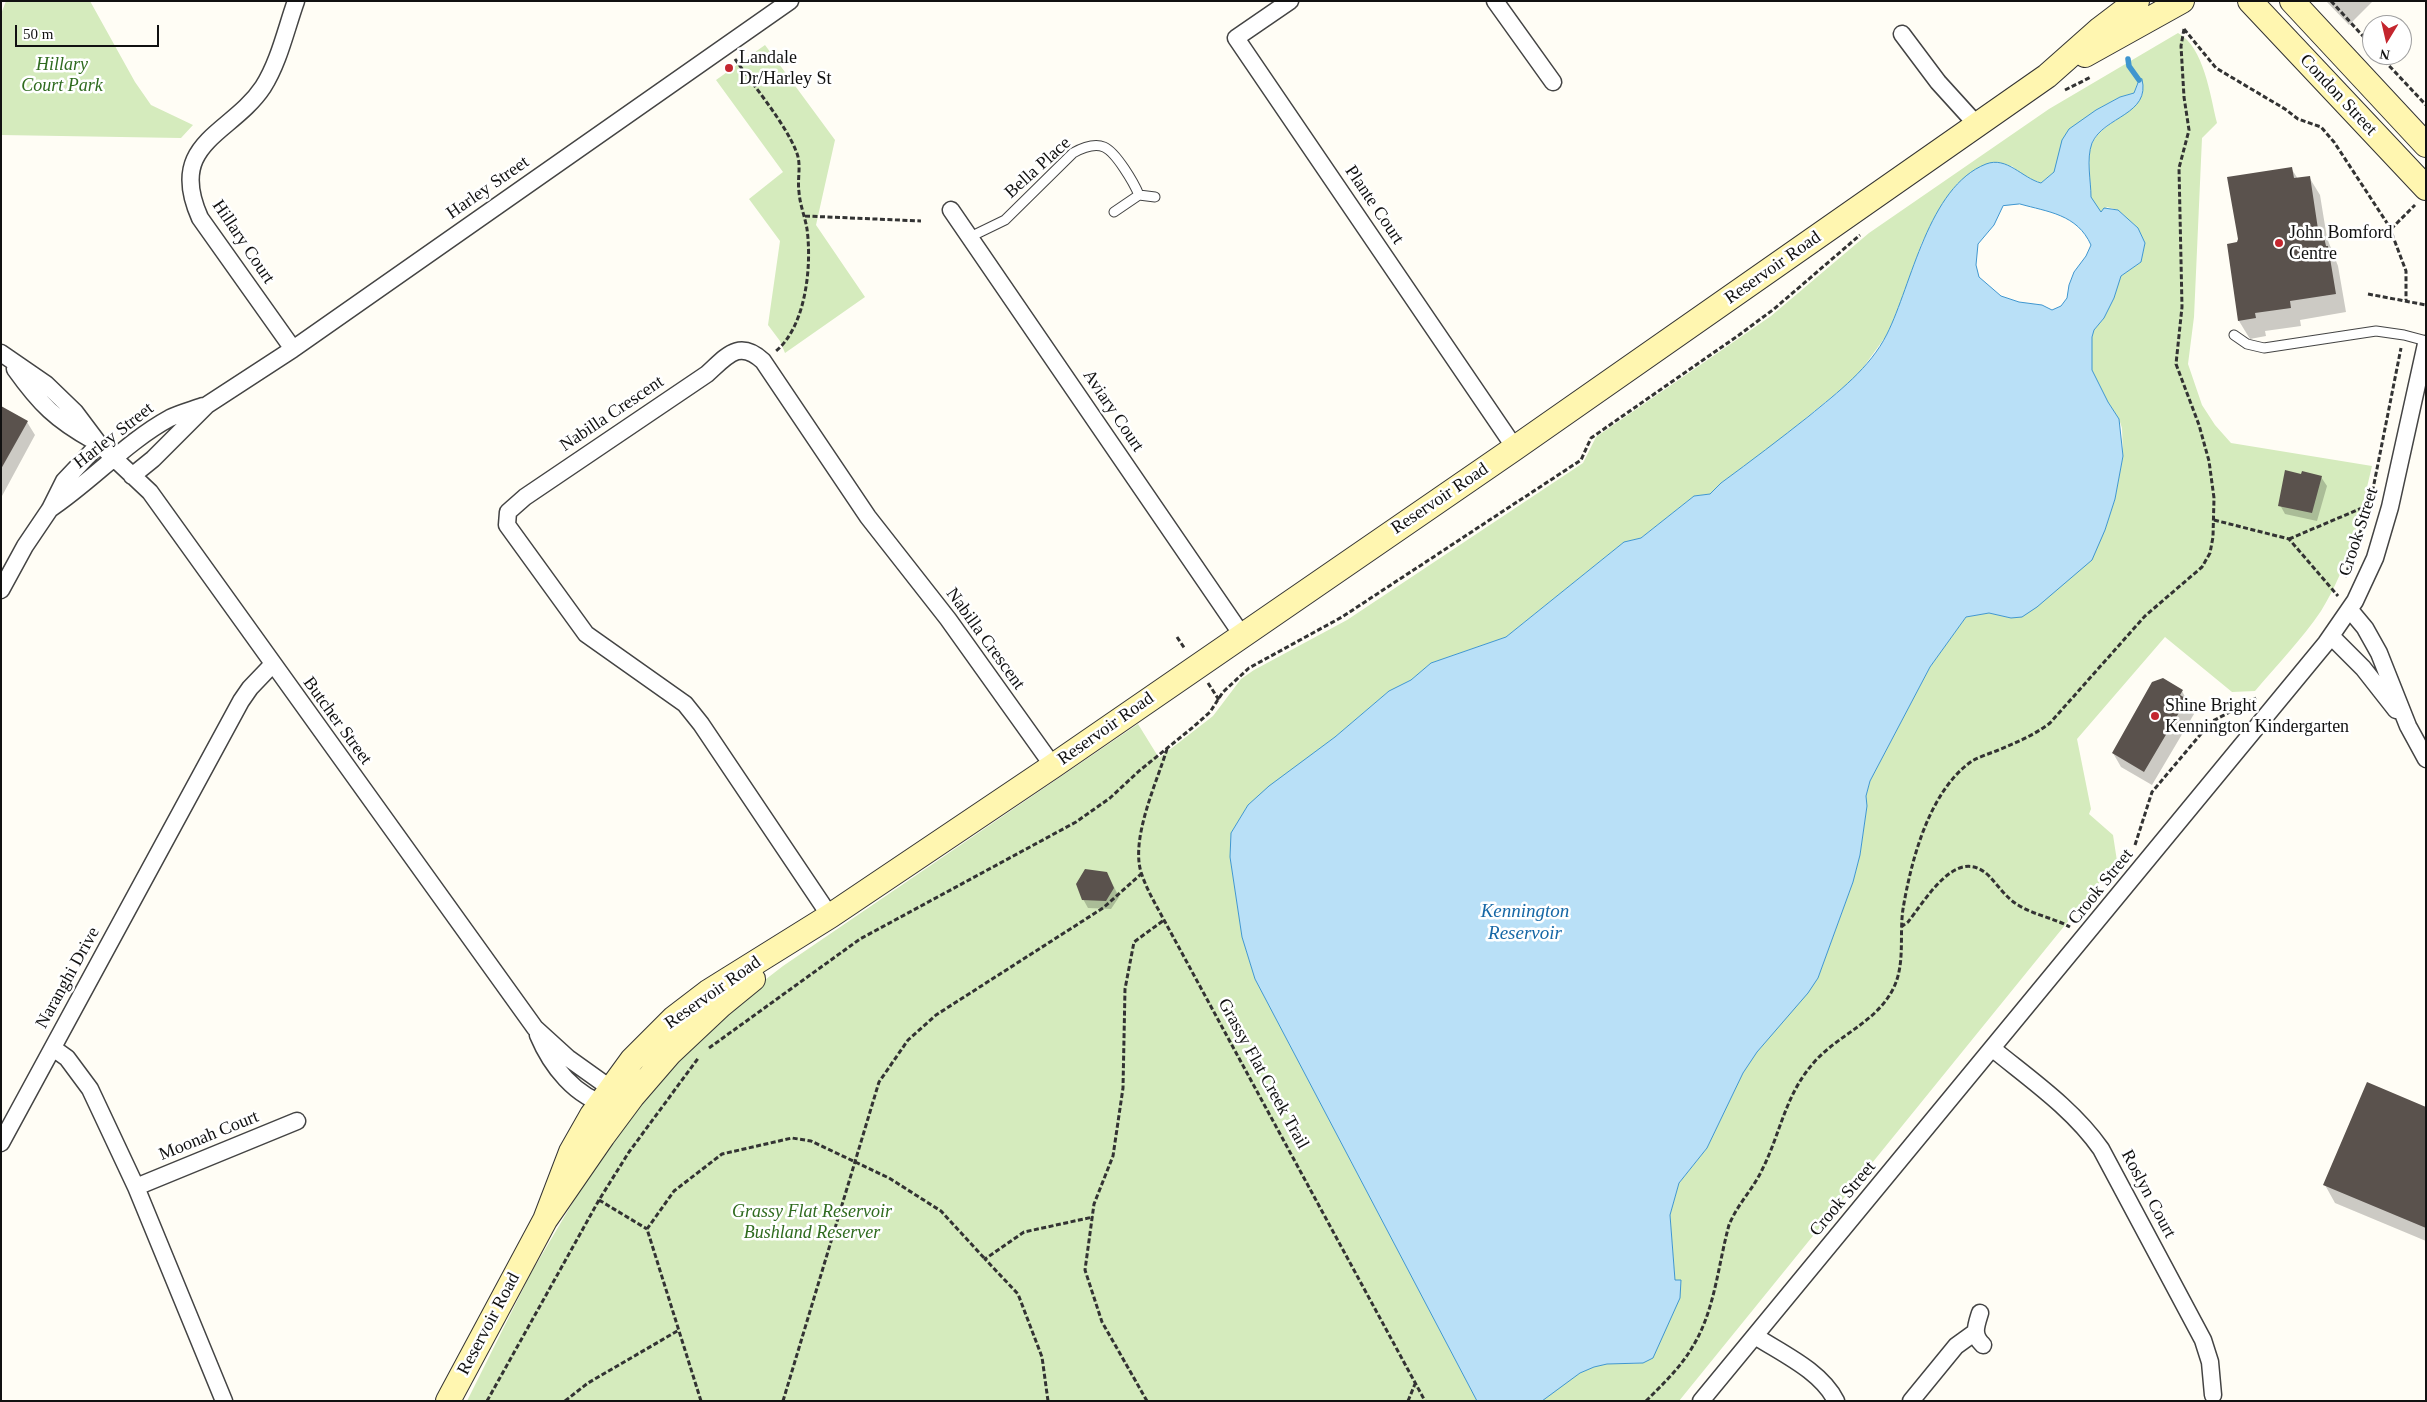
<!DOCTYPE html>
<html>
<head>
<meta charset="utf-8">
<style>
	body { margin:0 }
	#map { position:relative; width:2427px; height:1402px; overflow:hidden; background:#fffdf5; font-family:"Times New Roman",serif }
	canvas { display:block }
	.frame { position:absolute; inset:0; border:2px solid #111; pointer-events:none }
	.north { position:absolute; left:2362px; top:15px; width:50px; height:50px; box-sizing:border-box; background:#fff; border:1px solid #a0a0a0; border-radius:50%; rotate:189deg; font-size:14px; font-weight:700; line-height:20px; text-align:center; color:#111 }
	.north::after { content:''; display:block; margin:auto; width:18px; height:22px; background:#c4262e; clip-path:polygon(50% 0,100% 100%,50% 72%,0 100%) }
	.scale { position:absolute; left:15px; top:25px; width:144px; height:22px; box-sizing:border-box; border:2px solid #111; border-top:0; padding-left:6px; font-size:15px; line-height:18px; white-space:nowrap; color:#111; -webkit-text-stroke:4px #fff; paint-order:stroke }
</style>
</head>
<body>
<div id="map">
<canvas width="2427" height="1402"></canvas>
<div class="frame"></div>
<div class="north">N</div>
<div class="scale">50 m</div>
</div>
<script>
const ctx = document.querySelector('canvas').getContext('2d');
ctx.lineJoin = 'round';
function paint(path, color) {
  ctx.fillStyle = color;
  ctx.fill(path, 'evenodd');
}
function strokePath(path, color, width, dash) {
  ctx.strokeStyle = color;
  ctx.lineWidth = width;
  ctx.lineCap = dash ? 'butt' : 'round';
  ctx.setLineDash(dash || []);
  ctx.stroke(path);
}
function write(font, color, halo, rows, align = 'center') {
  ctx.font = font + ' "Times New Roman",serif';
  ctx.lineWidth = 5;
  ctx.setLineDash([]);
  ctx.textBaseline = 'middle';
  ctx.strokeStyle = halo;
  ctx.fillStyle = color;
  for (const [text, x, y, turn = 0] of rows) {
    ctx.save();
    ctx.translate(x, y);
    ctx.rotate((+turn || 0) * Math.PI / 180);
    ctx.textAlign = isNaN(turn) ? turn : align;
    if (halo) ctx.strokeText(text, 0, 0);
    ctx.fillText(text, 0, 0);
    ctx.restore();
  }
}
paint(new Path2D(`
	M6,1H90L135,82L151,105L193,125L181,138L1,135V14Z
	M2178,33C2204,47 2210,95 2217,123L2202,138L2194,317L2188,364L2202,405L2215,425L2231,443L2372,466C2360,517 2349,566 2321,611C2302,639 2277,665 2255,691L2232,692L2165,637L2077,739L2091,809L2089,814L2113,835L2117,861L1679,1401H1542C1559,1386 1584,1366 1607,1364C1619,1363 1632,1364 1643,1363C1661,1337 1679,1312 1681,1280H1675L1670,1215L1679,1183L1707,1148L1743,1073L1757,1052L1818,978L1853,882L1860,855L1867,806L1866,796L1870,781L1930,667L1966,617L1989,613L2011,618L2105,530L2115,499L2123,456L2122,428L2119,419L2108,402L2092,370V337L2094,330L2104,318L2114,298L2121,276L2141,262L2145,243L2138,228L2118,210L2107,207L2101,213L2091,198C2091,182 2088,166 2090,151C2094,124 2133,118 2143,93L2137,84L2134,93L2120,97L2096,110L2059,158L2054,172L2041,183L2021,175L2012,166L1956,185L1922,242L1899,307L1886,336L1857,376L1773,445L1721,483L1710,494L1694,496L1641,538L1624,542L1506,637L1431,663L1411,680L1389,691L1335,737L1248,805L1231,833L1230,857L1242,937L1255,979L1477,1401H467L531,1273L595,1165L630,1110L717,1017L783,966L1138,724L1159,758L1213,716L1241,679L1254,670L1347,620L1583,463L1596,437L1771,316L1869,233L2049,109Z
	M765,45L835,140L816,225L865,297L785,353L780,341L768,325L780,241L749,199L783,172L716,80Z`), '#d5ebbd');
const water = new Path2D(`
	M2142,79C2151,115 2104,116 2092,143C2086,159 2091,181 2091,197L2101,212L2104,208L2118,210L2138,228L2145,243L2141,262L2121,276L2114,298L2104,318L2094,330L2092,337V370L2108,402L2119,419L2123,456L2115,499L2105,530L2092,560L2037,607L2022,617L2011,618L1989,613L1966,617L1930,667L1870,781L1866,796L1867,806L1860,855L1853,882L1818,978L1808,993L1757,1052L1743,1073L1707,1148L1679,1183L1670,1215L1675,1280H1681L1680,1298L1653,1358L1643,1363L1607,1364L1594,1367L1580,1373L1542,1401H1477L1255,979L1242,937L1230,857L1231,833L1248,805L1269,786L1335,737L1389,691L1411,680L1431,663L1506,637L1624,542L1641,538L1694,496L1710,494L1721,483C1751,461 1780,439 1809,416C1838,392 1870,368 1887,334C1912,284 1928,187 1986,164C2007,156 2022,178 2041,183L2054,172L2062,140L2069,129L2096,110L2120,97L2134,93L2139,80ZM2020,204C2048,212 2077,214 2091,245L2086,256L2074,272L2069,285L2067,298L2061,306L2052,310L2042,305L2019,302L2001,296L1979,277L1976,265L1978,244L1994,225L2003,206Z`);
paint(water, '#b9e0f7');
strokePath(water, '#3f96cf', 1);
paint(new Path2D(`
	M2326,1H2373L2349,25Z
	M2291,168L2298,179L2309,177L2320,195L2327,238L2338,266L2346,312L2300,320L2301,326L2265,331L2266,336L2250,339L2239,321L2228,245L2238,243Z
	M1,408L27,422L35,435L2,496Z
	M2321,477L2327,486L2317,521L2285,514L2280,505Z
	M2182,691L2194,714L2152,785L2121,767L2113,753Z
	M1107,873L1119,897L1111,909L1088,908L1083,899Z
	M2426,1108V1241L2335,1203L2325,1185Z`), '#0003');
strokePath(new Path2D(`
	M2128,59L2129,66L2139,80`), '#3f96cf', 5.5);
paint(new Path2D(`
	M2292,167L2294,178L2310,176L2318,229L2322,228L2326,246H2328L2336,294L2290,301L2291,308L2255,313L2256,318L2238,321L2227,244L2237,242L2238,239L2227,177Z
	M1,406L28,421L1,469Z
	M2285,470L2301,474L2302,471L2322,476L2312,513L2278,506Z
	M2163,678L2183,690L2180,695L2187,699L2144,772L2112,753L2152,682Z
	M1085,869L1107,872L1114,888L1106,901L1082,900L1076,884Z
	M2367,1082L2426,1107V1228L2323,1185Z`), '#5a524d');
const lane = new Path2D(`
	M1114,212L1139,195L1155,197
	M970,237L1005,220L1073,153C1082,148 1094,143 1104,147C1116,152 1134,183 1139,195
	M2234,335L2247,344L2264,348L2376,331L2404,335L2426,341`);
const street = new Path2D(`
	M1290,1L1236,38L1515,448
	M1495,1L1553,82
	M1902,34L1938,82L1977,125
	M951,210L1242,635
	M293,349L200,218C166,142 231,135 263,87C279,62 286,29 296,1
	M1,353L46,384L75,412L99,444L150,492L535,1028L568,1058L610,1088L616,1098
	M15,369C40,404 56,420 94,441
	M132,476L153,459L207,405L293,349L790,1
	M50,509C92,481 126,442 170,418C180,413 192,410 203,406
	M1,590L25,546L50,509L64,481L99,444
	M2350,610L2365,628L2379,653L2408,726L2426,759
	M2331,636L2363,668L2396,710
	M830,916L701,724L685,704L586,634L507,525L508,512L525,497L707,374C727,356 739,339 763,361L868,517L948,619L1053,766
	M538,1035C551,1066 575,1097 610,1106
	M53,1048L67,1058L90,1089L136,1187L224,1401
	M1993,1049C2031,1080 2073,1109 2101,1149L2203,1340L2210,1362L2213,1395
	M1,1143L241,701L250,688L272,665
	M136,1187L297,1121
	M1980,1313C1976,1326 1972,1335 1983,1345
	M1755,1336C1783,1354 1821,1371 1836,1401
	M1701,1401L2326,643L2355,601L2375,558L2390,507L2426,344
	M1911,1401L1956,1346L1974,1333`);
const secondary = new Path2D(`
	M2250,1L2426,188
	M2292,1L2426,145
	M2085,55L2182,1
	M545,1220L571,1152L592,1115L632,1060L674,1018L708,992L830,916L1053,766L1515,448L2047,76L2100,29L2137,1
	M448,1401L545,1220L603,1136L632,1097L670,1053L720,1006L753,979`);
strokePath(lane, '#444', 11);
strokePath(street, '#444', 19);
strokePath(secondary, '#333', 26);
strokePath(new Path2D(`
	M2331,1L2372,46
	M2184,29L2216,68L2285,109L2298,119L2321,127L2334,142L2389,226L2406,271V300
	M2379,55L2426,105
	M735,59C753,85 785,123 796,151C802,164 797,178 799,192C800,205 805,217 807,229C812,266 806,326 776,351
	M2065,90L2091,77
	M805,216L921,221
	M2391,229L2415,205
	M2368,294L2426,305
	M2214,520L2289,539L2338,596
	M2289,539L2369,505
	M2345,577L2370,504L2401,348
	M1177,637L1185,649
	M1208,683L1219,700
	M1167,749C1157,782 1129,841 1142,875C1147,890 1156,905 1164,920L1425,1401
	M2135,845L2152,792L2211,722L2256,698
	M1901,927L1908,922C1925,901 1956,845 1988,875C1998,885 2006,898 2018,905C2034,915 2054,918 2070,927
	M709,1048L860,939L1076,822L1110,798L1139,771L1192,728L1210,712L1223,692L1249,668L1342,617L1581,460L1591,438L1739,335L1774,309L1860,235
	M599,1200L647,1229
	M487,1401L599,1200L629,1152L699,1057
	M565,1401L588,1383L679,1330
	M701,1401L647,1229L674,1191L722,1154L792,1138L811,1141L889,1178L941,1211L985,1259
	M783,1401L879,1082L908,1040L936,1015L1103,908L1141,874
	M1048,1401L1042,1357L1018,1294L985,1259L1024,1232L1093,1217
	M1147,1401L1102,1322L1085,1270L1094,1204L1113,1156L1123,1088L1125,989L1134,942L1164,920
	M1408,1401L1415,1384
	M1646,1401C1663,1384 1681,1367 1693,1346C1715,1310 1718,1265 1729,1225C1737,1205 1753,1189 1762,1170C1782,1130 1785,1093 1817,1059C1841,1034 1875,1022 1892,991C1906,966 1899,936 1903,909C1911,861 1929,791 1972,761C1979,757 1988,754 1996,751C2015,743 2033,736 2050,723L2145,616L2202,567L2210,553L2213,537L2214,498L2209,461L2199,425L2176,364L2182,307L2179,168L2189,130L2184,97L2181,46L2184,29`), '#333', 3, [5, 2.5]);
strokePath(lane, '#fff', 9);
strokePath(street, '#fff', 16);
strokePath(secondary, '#fff6b0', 24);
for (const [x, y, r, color] of [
	[729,68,5,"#c4262e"],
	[2279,243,5,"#c4262e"],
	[2155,716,5,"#c4262e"]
]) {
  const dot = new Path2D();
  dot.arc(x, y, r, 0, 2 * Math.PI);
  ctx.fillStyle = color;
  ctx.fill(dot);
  strokePath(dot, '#fff', 2);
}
write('18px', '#111', '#fff', [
	["Landale",739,58],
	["Dr/Harley St",739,79],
	["John Bomford",2289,233],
	["Centre",2289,254],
	["Shine Bright",2165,706],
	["Kennington Kindergarten",2165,727]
], 'left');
write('italic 18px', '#2f6b1f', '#fff', [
	["Hillary",62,65],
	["Court Park",62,86],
	["Grassy Flat Reservoir",812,1212],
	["Bushland Reserver",812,1233]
]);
write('18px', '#111', '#fff', [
	["Condon Street",2338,95,47],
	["Bella Place",1038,168,-42],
	["Harley Street",488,188,-35],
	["Plante Court",1374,205,56],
	["Hillary Court",243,242,56],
	["Reservoir Road",1773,268,-35],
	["Aviary Court",1113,411,56],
	["Nabilla Crescent",612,414,-34],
	["Harley Street",114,436,-38],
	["Reservoir Road",1440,499,-34],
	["Crook Street",2359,532,-72],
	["Nabilla Crescent",985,639,54],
	["Butcher Street",337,721,54],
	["Reservoir Road",1106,729,-35],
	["Crook Street",2101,887,-51],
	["Naranghi Drive",68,978,-61],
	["Reservoir Road",713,993,-35],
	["Grassy Flat Creek Trail",1263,1074,61],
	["Moonah Court",209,1136,-22],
	["Roslyn Court",2148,1194,62],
	["Crook Street",1843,1199,-50],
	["Reservoir Road",489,1324,-62]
]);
write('italic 19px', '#1768a6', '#fff', [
	["Kennington",1525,912],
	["Reservoir",1525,934]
]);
</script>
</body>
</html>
